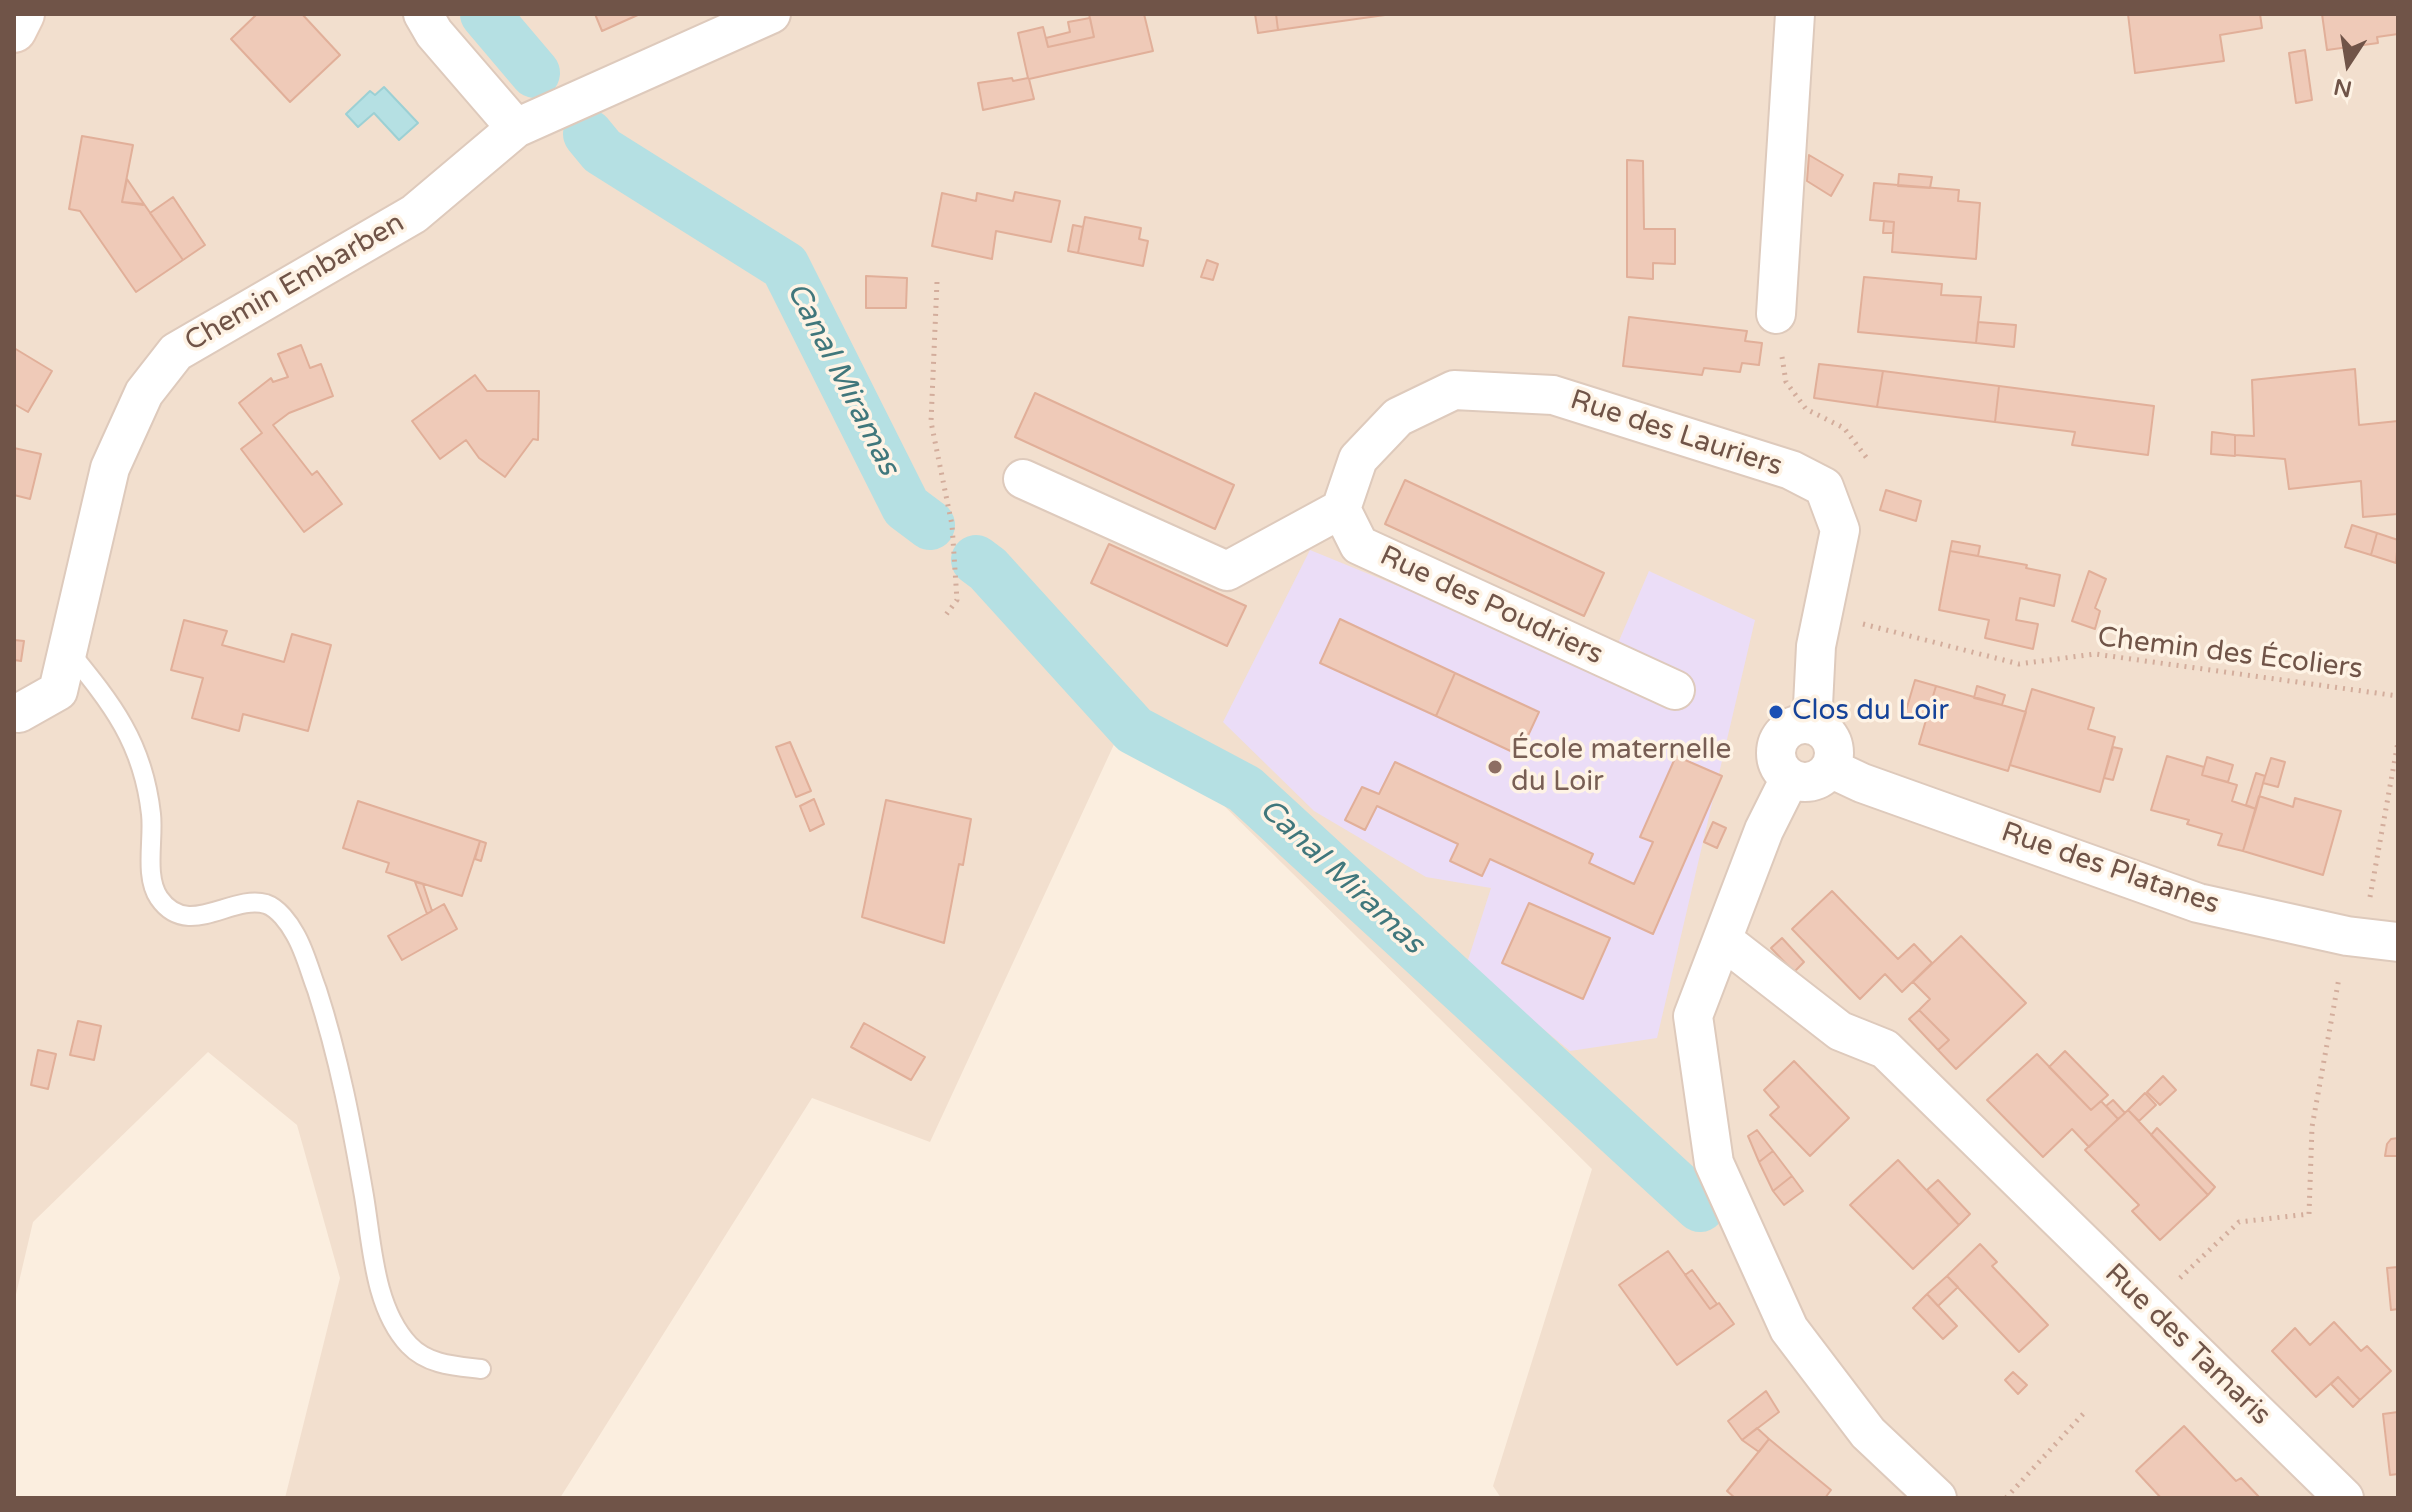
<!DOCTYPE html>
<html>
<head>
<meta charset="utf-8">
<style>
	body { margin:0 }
	#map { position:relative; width:2412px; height:1512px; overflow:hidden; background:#fbeedf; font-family:"Varela Round",sans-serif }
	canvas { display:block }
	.frame { position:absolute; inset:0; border:16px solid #705448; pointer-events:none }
	.north { position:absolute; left:2308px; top:24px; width:80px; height:80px; -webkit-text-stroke:6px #fef3e5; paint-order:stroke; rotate:192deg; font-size:22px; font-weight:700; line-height:32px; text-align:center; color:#705448 }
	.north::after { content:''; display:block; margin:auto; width:28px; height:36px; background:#705448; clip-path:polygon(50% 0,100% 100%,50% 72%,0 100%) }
</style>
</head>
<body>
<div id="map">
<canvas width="2412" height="1512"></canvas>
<div class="frame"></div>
<div class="north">N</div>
</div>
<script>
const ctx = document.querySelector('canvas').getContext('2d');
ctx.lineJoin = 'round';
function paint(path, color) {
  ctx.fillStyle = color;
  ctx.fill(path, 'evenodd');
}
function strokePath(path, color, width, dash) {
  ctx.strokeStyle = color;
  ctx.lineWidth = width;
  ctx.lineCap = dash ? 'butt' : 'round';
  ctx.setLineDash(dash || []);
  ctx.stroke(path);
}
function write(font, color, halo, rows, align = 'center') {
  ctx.font = font + ' "Varela Round",sans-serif';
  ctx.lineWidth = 7;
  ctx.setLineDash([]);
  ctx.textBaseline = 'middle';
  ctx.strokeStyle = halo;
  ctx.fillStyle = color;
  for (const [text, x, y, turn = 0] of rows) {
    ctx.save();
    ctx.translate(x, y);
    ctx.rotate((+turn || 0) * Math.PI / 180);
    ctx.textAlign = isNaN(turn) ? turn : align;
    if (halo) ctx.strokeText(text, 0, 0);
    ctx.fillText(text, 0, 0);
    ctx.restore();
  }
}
paint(new Path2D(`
	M14,14H2398V1498H1501L1493,1486L1592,1169L1129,712L930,1142L812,1098L560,1498H285L340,1278L297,1125L208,1052L33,1222L14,1303Z`), '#f2dfce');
paint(new Path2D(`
	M1310,550L1606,671L1649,571L1755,620L1657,1038L1570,1051L1466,966L1491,888L1426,877L1314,811L1223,722Z`), '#ebddf7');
const water = new Path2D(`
	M384,87L418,123L399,140L374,113L358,127L346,114L370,91L375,95Z`);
paint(water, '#b5e0e3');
strokePath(water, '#9cd0d4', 2);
strokePath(new Path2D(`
	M485,14L535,73
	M588,134L602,151L785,266L906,507L930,525
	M976,560L988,569L1134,730L1245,789L1700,1207`), '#b5e0e3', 50);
const building = new Path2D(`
	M257,14H302L340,55L290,102L231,39Z
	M595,14H640L602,31Z
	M1089,14H1144L1153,51L1029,79L1034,99L983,110L978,83L1012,78L1013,81L1028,78L1018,33L1043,27L1048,47L1094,37Z
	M1255,14H1276L1278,30L1258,33Z
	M1276,14H1392L1278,30Z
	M2128,14H2260L2262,28L2220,35L2224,61L2135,73Z
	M2322,14H2398V34L2377,37L2378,43L2327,50Z
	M1090,18L1094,37L1048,47L1046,38L1070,32L1068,22Z
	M2305,50L2312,100L2296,103L2289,53Z
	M82,136L133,145L122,202L144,204L183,260L136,292L80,211L69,209Z
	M1809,155L1843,175L1831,196L1807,181Z
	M1627,160L1643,161L1644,229H1675V264L1653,263V279L1627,277Z
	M1899,174L1932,177L1930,188L1898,186Z
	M127,179L144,204L143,205L122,202Z
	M1874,183L1959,190L1958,201L1980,203L1976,259L1892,252L1894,222L1870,220Z
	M1015,192L1060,201L1051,242L996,231L992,259L932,246L942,193L976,201L977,193L1013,201Z
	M173,197L205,245L183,260L150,213Z
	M1085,217L1141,228L1139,239L1148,241L1143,266L1078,253Z
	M1884,221L1894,222L1893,233H1883Z
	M1073,225L1083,227L1078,253L1068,251Z
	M1207,260L1218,264L1213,280L1201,277Z
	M866,276L907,278L906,308H866Z
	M1864,277L1942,284L1941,295L1981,297L1976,343L1858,332Z
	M1629,317L1747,331L1745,341L1762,343L1759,365L1742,363L1740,372L1704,368L1702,375L1623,366Z
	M1978,322L2016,325L2014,347L1976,343Z
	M301,345L310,368L321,364L333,396L289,413L273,425L312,475L317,471L342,504L304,532L241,449L262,433L239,403L271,378L273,382L288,377L278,354Z
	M14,348L52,371L28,412L14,404Z
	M1819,364L1883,371L1877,407L1814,398Z
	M2355,369L2359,425L2398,421V514L2363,517L2361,481L2289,489L2285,459L2235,455V435L2254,436L2252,380Z
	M1883,371L1999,386L1995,422L1877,407Z
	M475,375L487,391H539L538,440L533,439L505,477L479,458L466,440L440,459L412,421Z
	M1999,386L2154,406L2148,455L2072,445L2075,432L1995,422Z
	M1035,393L1234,485L1215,529L1015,437Z
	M2212,432L2235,435V456L2211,454Z
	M14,448L41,454L30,499L14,495Z
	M1405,480L1604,573L1584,616L1385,524Z
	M1886,490L1921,501L1916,521L1880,510Z
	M2352,525L2377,533L2371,555L2345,547Z
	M2377,533L2398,540L2396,563L2371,555Z
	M1952,541L1980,546L1978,556L1950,551Z
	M1109,544L1246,606L1227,646L1091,583Z
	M1950,551L2027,565L2026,568L2060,575L2054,606L2020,598L2016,620L2038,624L2033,649L1985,638L1989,620L1939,610Z
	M2089,571L2106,579L2095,608L2100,611L2095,629L2072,621Z
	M1340,619L1455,673L1436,716L1320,663Z
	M184,620L227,631L222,645L284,662L292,634L331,645L308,731L243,714L239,731L192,718L203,678L171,670Z
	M14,640L24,641L21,661L14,660Z
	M1455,673L1539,712L1519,755L1436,716Z
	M1915,680L1936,686L1926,720L1905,714Z
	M1936,686L2026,712L2008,771L1919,744Z
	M1977,686L2005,695L2002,705L1974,698Z
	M2032,689L2094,708L2088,729L2115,737L2100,792L2010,765Z
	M790,742L811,791L796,797L776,747Z
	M2113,747L2122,749L2113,780L2104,778Z
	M1676,756L1722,776L1653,934L1490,859L1482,876L1450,861L1458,844L1377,806L1365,830L1345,820L1362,787L1379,794L1395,762L1593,854L1589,863L1634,884L1653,842L1640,837Z
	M2167,756L2204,767L2202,775L2237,785L2232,801L2256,809L2243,851L2218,845L2222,834L2187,824L2189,820L2151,810Z
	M2207,757L2233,765L2228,782L2202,775Z
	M2271,758L2285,762L2278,787L2263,783Z
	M2256,773L2265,776L2256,809L2246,805Z
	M2259,796L2293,807L2295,798L2341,811L2323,875L2243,851Z
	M814,799L824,824L810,831L800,806Z
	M886,800L971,819L963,865L959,864L944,943L862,917Z
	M358,801L480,841L462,896L386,872L389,863L343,848Z
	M1713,822L1726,828L1717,848L1704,842Z
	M480,841L486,843L481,861L475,859Z
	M415,882L423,884L432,911L427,914Z
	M1832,891L1898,959L1914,944L1932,963L1902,992L1885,974L1860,999L1792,929Z
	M1529,903L1610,938L1583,999L1502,963Z
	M444,904L457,929L402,960L388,936Z
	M1961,936L2026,1003L1956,1069L1938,1050L1949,1040L1919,1010L1930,999L1913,982Z
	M1782,938L1804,962L1794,972L1771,948Z
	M1919,1010L1949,1040L1938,1050L1909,1019Z
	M78,1021L101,1026L94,1060L70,1055Z
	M864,1023L925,1057L911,1080L851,1047Z
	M38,1050L56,1054L48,1089L31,1085Z
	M2065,1051L2108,1095L2091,1110L2049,1067Z
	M2037,1054L2091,1110L2101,1101L2118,1119L2089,1147L2072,1129L2043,1157L1987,1100Z
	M1794,1061L1849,1118L1810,1156L1770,1115L1779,1107L1764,1090Z
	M2163,1076L2176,1090L2160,1105L2147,1092Z
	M2145,1093L2156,1105L2139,1121L2128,1110Z
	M2113,1100L2125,1113L2118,1119L2106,1106Z
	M2128,1110L2208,1195L2160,1240L2132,1211L2139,1205L2085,1150Z
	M2157,1128L2215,1187L2208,1195L2151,1135Z
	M1757,1130L1773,1151L1759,1162L1748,1136Z
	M2398,1138L2397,1156H2385L2387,1144L2391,1139Z
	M1773,1151L1792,1176L1773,1191L1759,1162Z
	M1898,1160L1959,1225L1913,1269L1850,1205Z
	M1792,1176L1803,1191L1784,1205L1773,1191Z
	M1938,1180L1970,1214L1959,1225L1927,1190Z
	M1980,1244L1997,1262L1992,1266L2048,1325L2019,1352L1947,1276Z
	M1668,1251L1710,1309L1719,1303L1734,1324L1677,1365L1619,1285Z
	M2398,1267V1309L2391,1310L2387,1268Z
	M1692,1270L1717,1304L1710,1309L1685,1275Z
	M1947,1276L1958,1287L1938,1306L1927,1294Z
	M1927,1294L1957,1326L1943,1339L1913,1308Z
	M2334,1322L2361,1351L2367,1346L2391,1371L2360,1400L2338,1377L2316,1397L2272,1351L2295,1328L2310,1345Z
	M2013,1372L2027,1385L2018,1394L2005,1380Z
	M2338,1377L2360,1400L2353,1407L2331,1384Z
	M1766,1391L1779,1412L1742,1440L1728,1421Z
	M2398,1412V1474L2390,1475L2383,1414Z
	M2184,1426L2236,1481L2241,1478L2260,1498H2161L2136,1471Z
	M1757,1428L1769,1439L1759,1452L1742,1440Z
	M1769,1439L1831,1490L1825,1498H1735L1727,1491Z`);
paint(building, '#efcab8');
strokePath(building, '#e1af99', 2);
const lane = new Path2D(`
	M68,650C112,704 143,742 151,814C154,839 144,876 159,898C188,940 231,894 266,904C278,908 289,923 295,934C305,951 310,972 317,990C339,1058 352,1126 364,1196C372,1244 374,1308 409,1345C428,1365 455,1366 481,1369`);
const street = new Path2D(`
	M423,14L434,33L516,128
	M1776,314L1795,14
	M1023,479L1227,571L1341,509L1359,545L1675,690
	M1341,509L1358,459L1398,417L1454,390L1553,395L1791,470L1824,487L1840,530L1816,646L1812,725
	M14,712L19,713L58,691L110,468L144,393L176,352L414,214L516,128L771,14
	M1776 753a29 29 0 1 1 58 0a29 29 0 1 1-58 0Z
	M1830,768L1862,783L2198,903L2347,936L2398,942
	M1790,778L1764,830L1693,1016L1714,1163L1789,1329L1868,1433L1937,1498
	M1723,940L1840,1031L1885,1049L2344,1498`);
const secondary = new Path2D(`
	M14,30L22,14`);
strokePath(lane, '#decabc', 22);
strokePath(street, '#decabc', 42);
strokePath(secondary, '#e5ccbc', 48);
strokePath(new Path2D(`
	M937,282L931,422L952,525L957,600L945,616
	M1782,357L1786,382L1806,409L1844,428L1869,461
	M1863,624L2019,664L2095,654L2398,696
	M2370,897L2398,742
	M2180,1278L2239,1222L2309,1214L2312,1127L2339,978
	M2006,1498L2084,1413`), '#d3ad9c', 5, [2, 6]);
strokePath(lane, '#fff', 18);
strokePath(street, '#fff', 38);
strokePath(secondary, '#fff', 44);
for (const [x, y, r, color] of [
	[1776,712,8,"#1a4fb4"],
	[1495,767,8,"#8d6e63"]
]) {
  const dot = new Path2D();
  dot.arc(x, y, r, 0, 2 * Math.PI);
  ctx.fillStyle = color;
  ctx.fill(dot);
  strokePath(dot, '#fef3e5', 3);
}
write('28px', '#705448', '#fef3e5', [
	["Chemin Embarben",295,283,-30],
	["Rue des Lauriers",1676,434,18],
	["Rue des Poudriers",1491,606,25],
	["Chemin des Écoliers",2230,654,7],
	["Rue des Platanes",2110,869,19],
	["Rue des Tamaris",2187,1345,44]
]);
write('28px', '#164399', '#fef3e5', [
	["Clos du Loir",1792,712]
], 'left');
write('28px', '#785e54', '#fef3e5', [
	["École maternelle",1511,751],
	["du Loir",1511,783]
], 'left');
write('italic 30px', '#40777c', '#fef3e5', [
	["Canal Miramas",842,379,63],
	["Canal Miramas",1341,877,43]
]);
</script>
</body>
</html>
